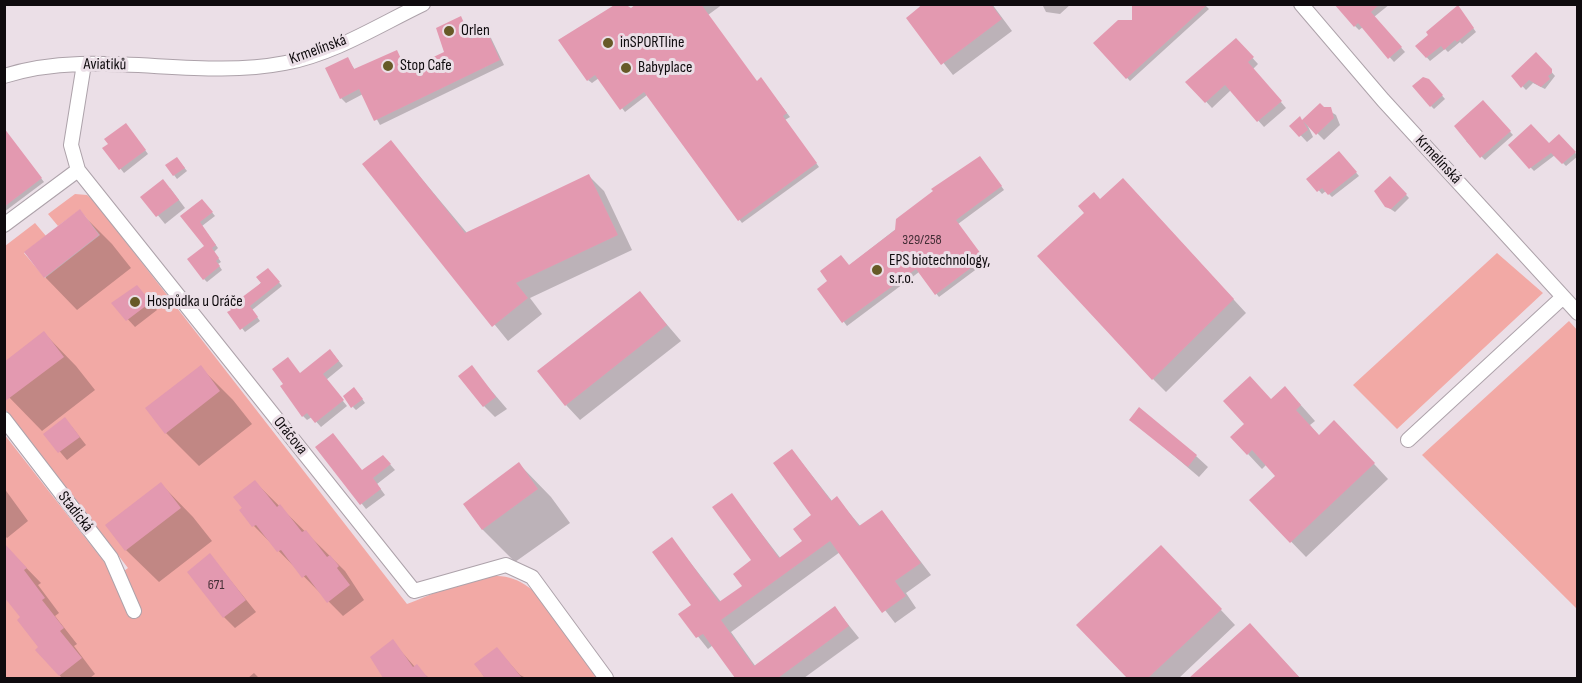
<!DOCTYPE html>
<html>
<head>
<meta charset="utf-8">
<style>
	body { margin:0 }
	#map { position:relative; width:1582px; height:683px; overflow:hidden; background:#ebdfe7; font-family:"Sofia Sans Condensed",sans-serif }
	canvas { display:block }
	.frame { position:absolute; inset:0; border:6px solid #0f0b0e; pointer-events:none }
</style>
</head>
<body>
<div id="map">
<canvas width="1582" height="683"></canvas>
<div class="frame"></div>
</div>
<script>
const ctx = document.querySelector('canvas').getContext('2d');
ctx.lineJoin = 'round';
function paint(path, color) {
  ctx.fillStyle = color;
  ctx.fill(path, 'evenodd');
}
function strokePath(path, color, width, dash) {
  ctx.strokeStyle = color;
  ctx.lineWidth = width;
  ctx.lineCap = dash ? 'butt' : 'round';
  ctx.setLineDash(dash || []);
  ctx.stroke(path);
}
function write(font, color, halo, rows, align = 'center') {
  ctx.font = font + ' "Sofia Sans Condensed",sans-serif';
  ctx.lineWidth = 6;
  ctx.setLineDash([]);
  ctx.textBaseline = 'middle';
  ctx.strokeStyle = halo;
  ctx.fillStyle = color;
  for (const [text, x, y, turn = 0] of rows) {
    ctx.save();
    ctx.translate(x, y);
    ctx.rotate((+turn || 0) * Math.PI / 180);
    ctx.textAlign = isNaN(turn) ? turn : align;
    if (halo) ctx.strokeText(text, 0, 0);
    ctx.fillText(text, 0, 0);
    ctx.restore();
  }
}
paint(new Path2D(`
	M75,194L87,195L94,201L407,604C432,595 469,576 495,576C542,574 574,644 597,678H5L4,434L116,577L128,568L5,409V246L35,223L46,236L24,253L45,278L100,235L80,210L58,226L48,214Z
	M1497,253L1543,293L1397,429L1353,385Z
	M1569,321L1578,331L1577,609L1422,455Z`), '#f2a9a5');
paint(new Path2D(`
	M641,4H723L708,15L757,83H764L790,117L785,120L819,167L742,223L647,95L625,112L599,78L592,83L588,80L631,10Z
	M918,4H992L1012,31L953,75L908,18L921,8Z
	M1042,4H1071L1060,14L1046,12Z
	M1204,4L1209,9L1130,81L1095,43L1133,22Z
	M1340,4H1390L1374,17L1405,52L1394,62L1363,27L1359,30L1355,26Z
	M1461,11L1476,32L1462,44L1460,42L1448,52L1445,49L1430,61L1417,46Z
	M460,18L473,39L486,33L491,38L504,65L380,125L363,94L346,103L341,98L347,58L355,70L396,51L408,71L446,53Z
	M1236,40L1258,64L1253,69L1286,108L1264,127L1231,90L1212,108L1188,82Z
	M1536,54L1555,76L1545,89L1533,83L1526,90L1513,76Z
	M1432,84L1445,99L1434,109L1431,106Z
	M1483,102L1513,135L1485,160L1466,141Z
	M1320,105L1336,115L1340,125L1324,140L1306,122L1313,137L1307,142L1292,126L1303,121Z
	M129,128L148,154L124,173L104,148Z
	M4,130L44,182L4,212Z
	M1559,136L1578,156L1566,166L1555,155L1534,171L1510,146L1549,145Z
	M391,142L467,233L589,176L604,191L632,250L530,298L542,314L508,341L364,164Z
	M1339,153L1359,176L1332,197L1326,191L1322,194L1309,179Z
	M983,161L1004,190L958,224L986,262L939,297L919,272L847,326L819,289Z
	M180,162L187,171L177,179L174,175Z
	M1390,178L1409,198L1395,212L1386,206Z
	M170,188L185,208L165,224L143,197Z
	M1136,193L1246,313L1166,392L1153,379L1100,201Z
	M205,204L215,216L202,226L218,248L214,252L221,262L218,264L222,270L207,282L204,279L206,247L182,216Z
	M79,211L112,244L131,268L77,310L45,277Z
	M271,273L282,286L252,310L260,321L245,332L230,313Z
	M640,293L681,341L580,420L566,405Z
	M144,294L157,310L135,327L113,303Z
	M44,333L76,366L95,390L42,431L4,392Z
	M334,355L343,366L326,380L347,406L321,427L312,417L307,420L303,416L301,374Z
	M200,367L233,400L252,424L199,466L166,433Z
	M471,367L507,409L495,417L484,406Z
	M357,392L365,403L356,410L353,407Z
	M1272,400L1299,403L1315,421L1310,425L1319,436L1349,437L1388,479L1306,557L1251,500L1277,476L1267,464L1262,469L1248,454Z
	M1131,419L1196,456L1208,467L1199,477Z
	M72,427L86,445L67,460L45,434Z
	M317,447L363,471L388,462L395,470L377,484L385,495L366,509Z
	M792,450L832,501L837,498L861,527L882,511L931,575L906,593L916,608L895,623L840,552L731,632L756,667L835,608L859,638L804,678H738L713,645L708,649L680,614L693,605L672,539L721,602L744,586L753,561L732,495L781,559L804,542L814,516Z
	M519,464L551,497L570,523L515,562L483,530L465,504Z
	M255,482L345,571L364,600L343,616L254,526L241,510Z
	M161,484L193,517L212,541L159,582L126,550Z
	M4,488L28,521L7,538L4,535Z
	M4,545L41,583L38,585L59,613L55,616L77,644L74,646L95,674L90,678H62L37,650L40,647L22,618Z
	M210,555L256,612L235,628L224,617Z
	M1176,562L1235,625L1179,678H1129L1079,625Z
	M1250,625L1300,678H1191Z
	M392,641L415,667L429,678H385L372,657Z
	M497,649L520,675L526,678H485L476,665Z
	M254,673L259,678H248Z`), '#0003');
paint(new Path2D(`
	M616,4H625L631,8L636,4H701L757,81L761,77L787,113L783,116L817,163L738,221L644,92L620,110L595,75L587,81L558,40Z
	M923,4H991L1002,19L941,65L906,18Z
	M1132,4H1208L1126,79L1093,43L1118,20H1132Z
	M1334,4H1380L1371,12L1402,47L1388,59L1358,23L1354,27Z
	M1458,5L1474,28L1457,42L1455,40L1444,50L1441,46L1426,58L1415,46L1428,35L1426,32Z
	M461,16L471,39L487,31L500,60L374,121L359,89L340,99L325,68L348,57L354,69L397,50L406,70L444,52L436,28Z
	M1236,38L1254,57L1248,62L1282,101L1257,122L1225,85L1205,103L1185,82Z
	M1536,52L1552,69V73L1548,76L1550,79L1541,87L1529,80L1521,88L1511,76Z
	M1423,77L1429,79L1443,95L1430,107L1412,86Z
	M1483,100L1511,131L1480,158L1454,126Z
	M1320,103L1324,107H1331L1334,118L1316,135L1303,121L1308,130L1299,137L1289,126L1300,116L1302,120Z
	M126,123L146,150L119,170L102,148L108,144L104,139Z
	M1531,124L1549,143L1559,134L1576,152L1562,164L1551,153L1529,169L1508,145Z
	M4,128L42,178L4,207Z
	M391,140L465,233L589,174L618,235L516,283L528,298L492,327L362,164Z
	M1339,151L1357,172L1328,195L1322,188L1317,192L1306,179Z
	M980,156L1002,186L956,220L984,258L935,295L916,269L842,323L817,289L827,281L820,271L841,255L849,265L895,230L896,219L933,191L931,189Z
	M177,157L185,168L173,176L165,165Z
	M1390,176L1407,194L1391,209L1385,207L1374,191Z
	M1123,178L1234,299L1152,380L1037,256L1084,213L1078,206L1094,192L1100,199Z
	M163,179L179,200L156,217L140,197Z
	M202,199L213,212L200,222L216,245L212,248L219,258L216,261L220,266L203,280L187,259L204,246L180,216Z
	M80,209L99,235L44,278L24,252Z
	M268,268L280,282L250,306L258,317L240,330L227,312L231,310L229,307L261,283L256,277Z
	M137,285L151,302L126,321L111,303Z
	M640,291L667,325L565,406L537,371Z
	M44,331L64,357L4,402V362Z
	M330,349L339,361L323,374L344,400L315,423L307,413L302,417L280,386L283,384L272,369L288,357L300,373Z
	M201,365L220,391L165,434L145,408Z
	M472,365L496,397L483,407L458,376Z
	M1250,376L1271,399L1285,386L1301,405L1296,410L1319,435L1334,420L1375,463L1290,543L1249,500L1275,476L1252,450L1247,455L1230,437L1244,424L1223,401Z
	M354,387L363,399L351,408L343,396Z
	M1139,407L1197,455L1188,467L1129,420Z
	M65,417L80,437L58,453L43,434Z
	M333,433L362,470L383,455L391,464L373,478L381,489L360,505L315,447Z
	M792,449L831,501L837,496L859,526L882,510L921,563L895,581L906,596L882,613L830,541L721,620L754,666L835,606L849,626L778,678H735L703,634L696,638L678,614L691,605L652,552L672,537L719,602L742,586L733,574L751,560L712,507L732,493L779,558L802,541L793,529L811,515L773,463Z
	M519,462L538,489L482,530L463,504Z
	M255,480L277,507L280,504L302,532L306,530L327,557L330,555L339,566L337,568L350,585L327,603L306,575L302,578L281,550L277,552L256,525L252,527L239,510L242,508L233,497Z
	M161,482L181,508L125,551L105,525Z
	M4,543L27,568L24,570L45,598L42,600L64,628L60,631L82,658L59,676L35,650L38,647L17,620L20,617L4,597Z
	M1161,545L1222,609L1148,678H1127L1076,625Z
	M210,553L246,600L223,618L187,572Z
	M1250,623L1300,678H1189Z
	M393,639L413,667L417,664L428,678H383L370,657Z
	M497,647L522,678H485L474,664Z`), '#e399b0');
const minor = new Path2D(`
	M1301,4L1383,100L1578,313
	M84,64L71,145L78,170L414,591L506,565L532,577L606,678
	M4,76C95,47 193,81 285,63C334,54 379,25 423,4
	M4,225L78,170
	M4,419L111,558L134,611
	M1408,440L1563,297`);
strokePath(minor, '#ada2aa', 16);
strokePath(minor, '#fff', 14);
for (const [x, y, r, color] of [
	[449,31,6,"#665a27"],
	[608,43,6,"#665a27"],
	[388,66,6,"#665a27"],
	[626,68,6,"#665a27"],
	[877,270,6,"#665a27"],
	[135,302,6,"#665a27"]
]) {
  const dot = new Path2D();
  dot.arc(x, y, r, 0, 2 * Math.PI);
  ctx.fillStyle = color;
  ctx.fill(dot);
  strokePath(dot, '#ebdfe7', 2);
}
write('14px', '#442e36', null, [
	["329/258",922,240],
	["671",216,585]
]);
write('16px', '#0f0b0e', '#ebdfe7', [
	["Orlen",461,31],
	["inSPORTline",620,43],
	["Stop Cafe",400,66],
	["Babyplace",638,68],
	["EPS biotechnology,",889,261],
	["s.r.o.",889,279],
	["Hospůdka u Oráče",147,302]
], 'left');
write('16px', '#0f0b0e', '#ebdfe7', [
	["Krmelínská",318,50,-20],
	["Aviatiků",105,65,1],
	["Krmelínská",1438,160,47],
	["Oráčova",290,436,51],
	["Stadická",75,512,52]
]);
</script>
</body>
</html>
